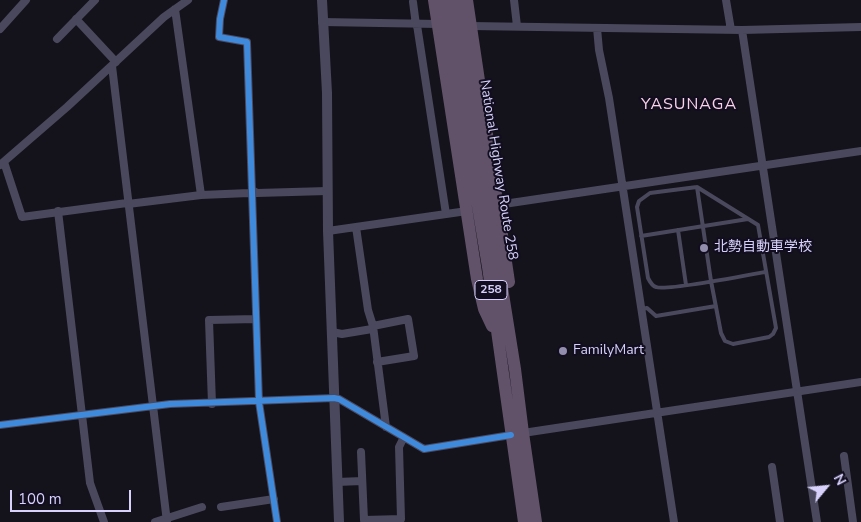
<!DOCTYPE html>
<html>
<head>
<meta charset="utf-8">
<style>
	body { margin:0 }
	#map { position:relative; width:861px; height:522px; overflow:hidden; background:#14121b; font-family:"Nunito Sans",sans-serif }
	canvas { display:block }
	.north { position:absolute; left:801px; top:462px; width:50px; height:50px; -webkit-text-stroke:4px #120e1f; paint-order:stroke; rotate:62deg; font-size:14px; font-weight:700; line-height:20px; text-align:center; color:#d7d1fb }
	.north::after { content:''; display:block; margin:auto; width:18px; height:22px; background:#d7d1fb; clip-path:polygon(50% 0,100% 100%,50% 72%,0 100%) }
	.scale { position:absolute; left:10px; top:490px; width:121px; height:22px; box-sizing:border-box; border:2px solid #d7d1fb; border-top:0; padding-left:6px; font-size:15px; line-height:18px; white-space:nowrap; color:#d7d1fb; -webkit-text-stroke:4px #120e1f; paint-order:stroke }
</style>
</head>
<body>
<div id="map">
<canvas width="861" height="522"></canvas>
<div class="north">N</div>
<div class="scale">100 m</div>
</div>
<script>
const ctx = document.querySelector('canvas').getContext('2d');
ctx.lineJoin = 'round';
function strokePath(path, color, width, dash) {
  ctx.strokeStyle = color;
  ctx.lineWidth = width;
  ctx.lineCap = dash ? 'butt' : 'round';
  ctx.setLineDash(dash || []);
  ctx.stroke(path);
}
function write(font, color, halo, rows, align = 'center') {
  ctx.font = font + ' "Nunito Sans","Noto Sans JP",sans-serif';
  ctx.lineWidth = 4;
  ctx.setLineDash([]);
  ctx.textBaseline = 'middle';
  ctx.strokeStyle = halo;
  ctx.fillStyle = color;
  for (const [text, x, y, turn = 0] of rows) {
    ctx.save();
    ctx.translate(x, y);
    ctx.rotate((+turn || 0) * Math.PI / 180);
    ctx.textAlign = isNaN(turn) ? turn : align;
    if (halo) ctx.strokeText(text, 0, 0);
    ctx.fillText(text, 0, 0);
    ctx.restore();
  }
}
strokePath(new Path2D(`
	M697,187L711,281L721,333L725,341L733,344L769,337L773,334L776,328L758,225L697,187L650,193L639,201L637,207L648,278C650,282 652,286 656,287C665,291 749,275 765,272
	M678,230L686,285
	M641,236L748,219
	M642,309L647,308L656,316L716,306`), '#4a485c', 4);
strokePath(new Path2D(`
	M224,0L220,19L219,37L247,42L259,402L277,522
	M514,0L517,26
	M726,0L731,30
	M413,2L416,25
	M175,9L201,195
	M76,19L116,62
	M322,22L438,24
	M417,25L446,214
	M470,26L742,30L861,27
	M597,28L599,50L609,98L674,522
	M0,29L26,0
	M742,30L817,522
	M57,39L95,0
	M112,66L167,522
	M4,162L22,217L127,203
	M0,165L67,107L164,17L188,0
	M252,190L257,193L327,191
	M128,204L201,195L249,193L252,194
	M497,205L861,151
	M58,211L90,483L104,522
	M356,227L368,310L373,326L386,427
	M328,231L467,211
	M373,326L408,319L414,356L377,362
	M332,332L342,334L372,329
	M212,404L209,320L256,319
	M0,425L170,404L334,398L339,399L424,449L511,435
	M523,433L861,382
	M361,452L364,520L401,519L399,447L404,437
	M844,456L853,522
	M772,467L780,522
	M337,482L362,481
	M221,507L274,499
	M155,522L202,507`), '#4a485c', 8);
strokePath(new Path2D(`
	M322,0L327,93L328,231L339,522`), '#4a485c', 10);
strokePath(new Path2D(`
	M434,0L477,279L484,309L492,326
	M444,0L488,267L524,522
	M456,0L515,369L523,433L536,522
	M467,0L509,282`), '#61526a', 12);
strokePath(new Path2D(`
	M224,0L220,19L219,37L247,42L259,402L277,522
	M0,425L170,404L334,398L339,399L424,449L511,435`), '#408adc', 6);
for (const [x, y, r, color] of [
	[704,248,5,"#938ead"],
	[563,351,5,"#938ead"]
]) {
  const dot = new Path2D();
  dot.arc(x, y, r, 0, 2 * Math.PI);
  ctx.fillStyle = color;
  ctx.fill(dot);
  strokePath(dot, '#120e1f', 2);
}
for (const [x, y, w] of [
	[491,290,32]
]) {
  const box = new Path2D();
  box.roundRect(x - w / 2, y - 9.5, w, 19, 4);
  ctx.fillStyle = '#120e1f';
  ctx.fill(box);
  strokePath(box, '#d7d1fb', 1);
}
write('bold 12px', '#d7d1fb', null, [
	["258",491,290]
]);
write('14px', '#d7d1fb', '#120e1f', [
	["National Highway Route 258",498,170,81]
]);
write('14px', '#d7d1fb', '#120e1f', [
	["北勢自動車学校",714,248],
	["FamilyMart",573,351]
], 'left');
ctx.letterSpacing = '1px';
write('16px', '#fbd3eb', '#120e1f', [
	["YASUNAGA",689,105]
]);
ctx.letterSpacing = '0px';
</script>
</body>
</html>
